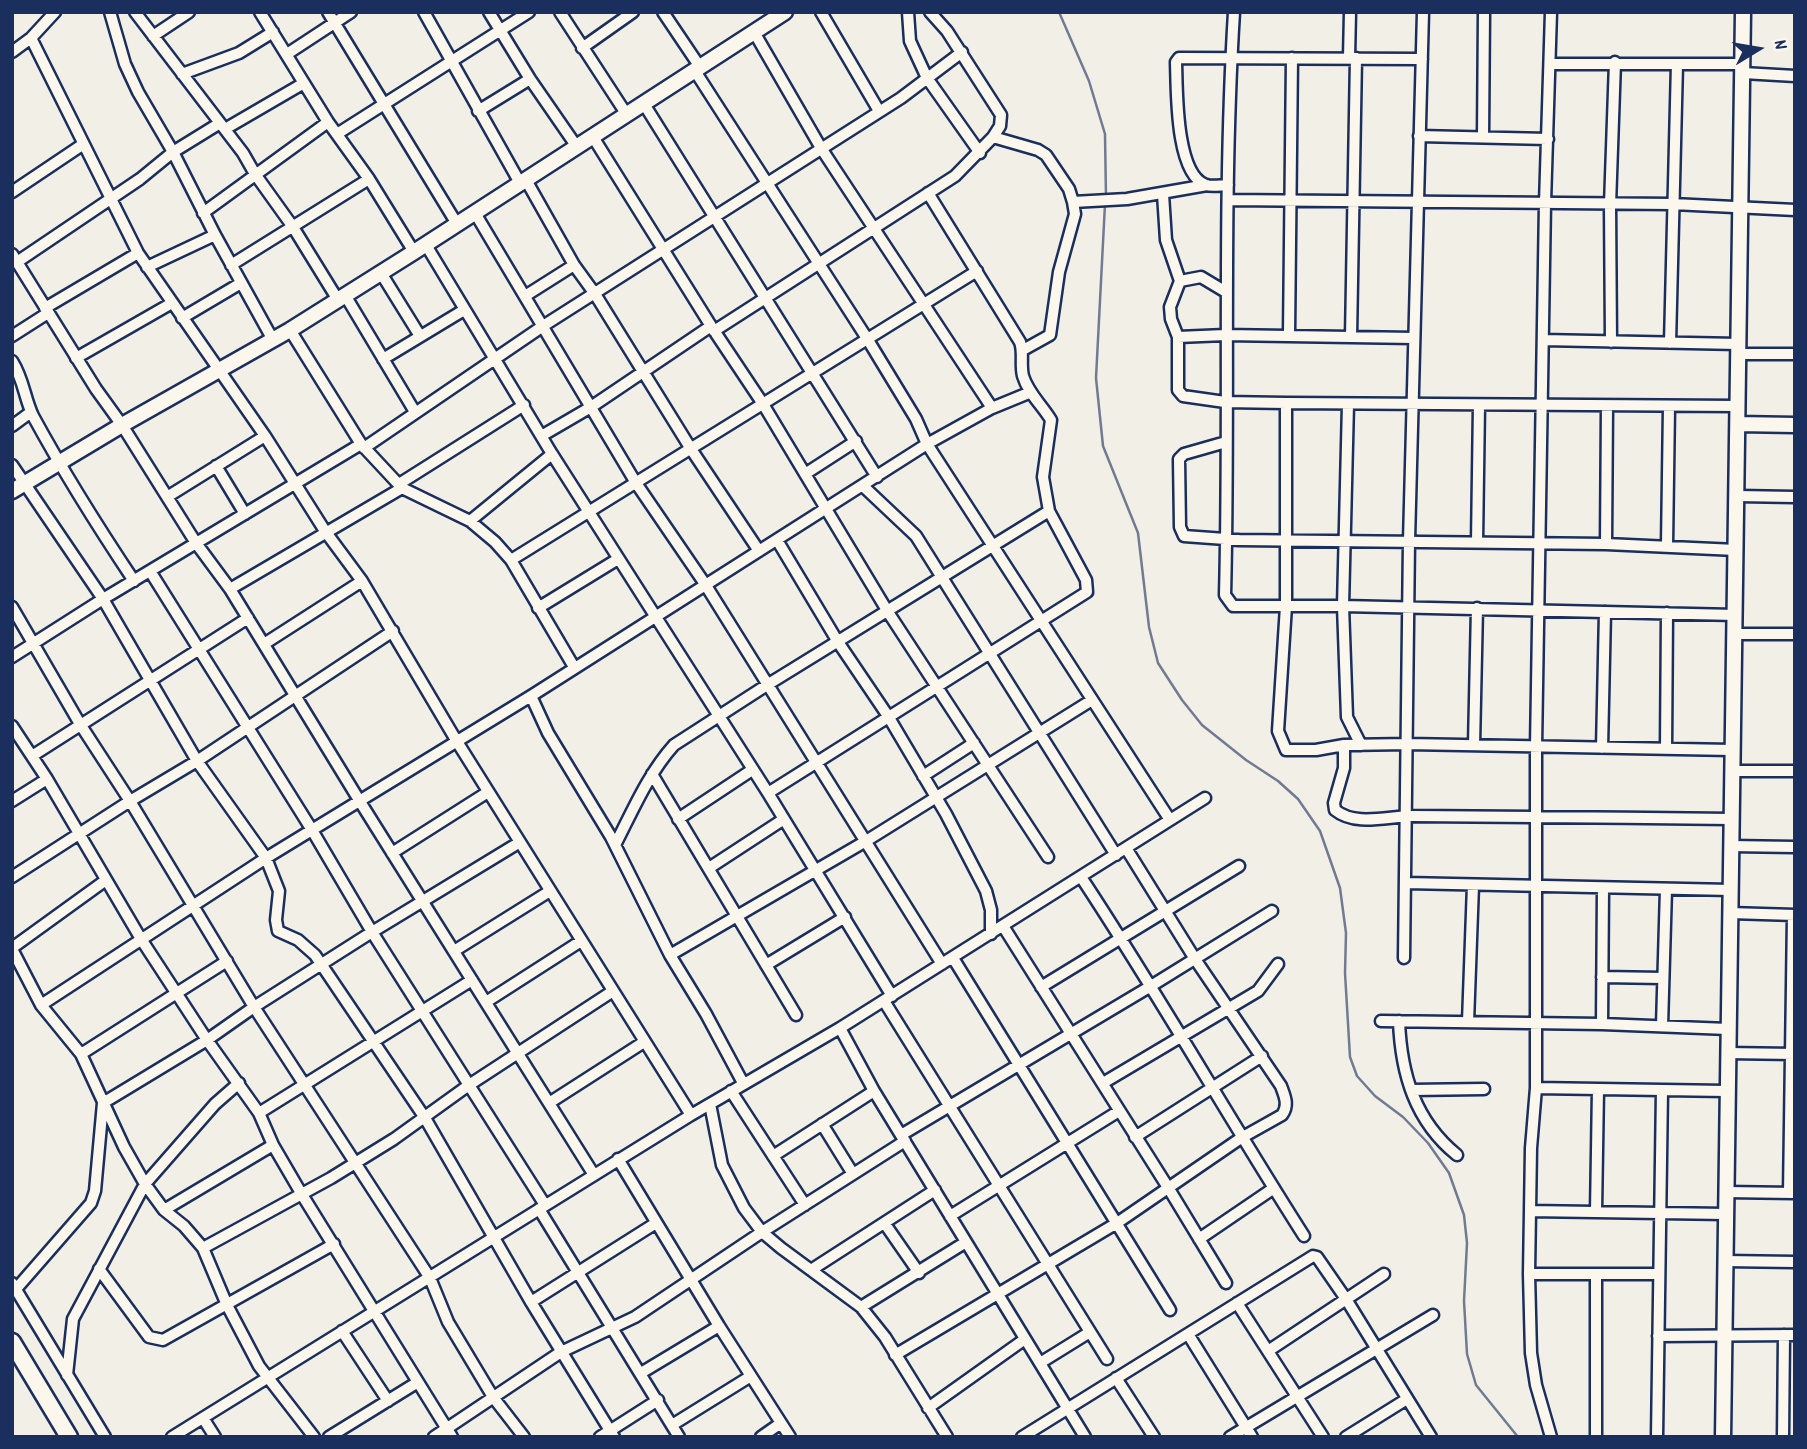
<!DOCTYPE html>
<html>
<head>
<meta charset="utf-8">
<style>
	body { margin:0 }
	#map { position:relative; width:1807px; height:1449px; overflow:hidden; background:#f2efe6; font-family:Dekko,sans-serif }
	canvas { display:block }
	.frame { position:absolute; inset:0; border:14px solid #1b2f5e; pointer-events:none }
	.north { position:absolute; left:1723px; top:14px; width:70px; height:70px; -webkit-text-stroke:5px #fbf7ec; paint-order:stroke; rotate:79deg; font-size:19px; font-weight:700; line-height:28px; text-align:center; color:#1b2f5e }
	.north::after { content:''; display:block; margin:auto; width:24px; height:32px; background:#1b2f5e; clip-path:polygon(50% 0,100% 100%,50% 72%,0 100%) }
</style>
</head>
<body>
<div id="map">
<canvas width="1807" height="1449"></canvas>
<div class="frame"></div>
<div class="north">N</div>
</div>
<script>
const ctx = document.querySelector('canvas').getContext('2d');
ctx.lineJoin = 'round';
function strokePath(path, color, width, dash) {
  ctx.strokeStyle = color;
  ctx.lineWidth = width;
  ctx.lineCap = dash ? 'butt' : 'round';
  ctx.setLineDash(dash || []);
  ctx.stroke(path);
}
strokePath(new Path2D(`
	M1059,12L1089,81L1105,134L1106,198
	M1105,204L1096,378L1103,446L1138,533L1149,627L1158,663L1182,700L1202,725L1246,760L1278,781L1298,799L1320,831L1340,888L1346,933L1345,973L1350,1057L1357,1076L1375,1096L1403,1117L1428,1143L1449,1173L1464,1215L1467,1243L1464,1301L1467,1354L1476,1385L1518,1437`), '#707b93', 2.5);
const street = new Path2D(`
	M110,12L125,64L138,92L173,152L215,235L273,340
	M135,12L243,153L255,174L293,227L338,300
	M260,12L328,122L369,179L414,252
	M328,12L457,224
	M424,12L520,183
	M489,12L530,79L577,147
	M560,12L627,115
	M663,12L700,67
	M821,12L879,111
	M908,12L910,41L927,78L980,153
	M1234,12C1222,207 1230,401 1225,595L1233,606H1343L1735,615
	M754,32L821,148L992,408
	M153,36L189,12
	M31,38L138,253L265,436L325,531L362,581L456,740L691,1115
	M582,48L633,12
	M12,52L31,38L55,12
	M287,54L351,12
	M1349,58L1350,12
	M1550,64H1743
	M695,71L868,340L916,419L927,444L1170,820
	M1743,73L1795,76
	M182,74L239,53L273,32
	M644,104L877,477
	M478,111L530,79
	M225,129L304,83
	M337,134L529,12
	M1419,136L1548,139
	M593,137L711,326L763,404L888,612L1048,857
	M993,137L1038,150L1046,155L1069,189L1073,202L1075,214L1059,272L1050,335L1023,350
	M1483,137L1484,12
	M526,180L574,265L595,294L691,449L759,551
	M1228,185C1221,185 1212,187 1206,185C1175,174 1177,89 1176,62L1179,58L1422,59
	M12,192L82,145
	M1163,194L1166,240L1180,281L1170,307L1171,319L1178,337V390L1183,396L1225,402L1286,403L1738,406
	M1228,200L1673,204L1795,210
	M1073,202L1127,199L1207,185
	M203,213L328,122
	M475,213L636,483L705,584L942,964
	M426,245L552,454L768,793L892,996
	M12,254L96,389L122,425L196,543L230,589L359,800L594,1175
	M17,262L140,179L173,152L220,123
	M231,265L369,179
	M147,267L215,235
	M381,273L420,336
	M1180,281L1201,277L1226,292
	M345,295L415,412
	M525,296L574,265
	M45,308L138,253
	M182,318L241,283
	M290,330L361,444L402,488L470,521L495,542L511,560L574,667
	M714,331L955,176L993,137L1000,126L1001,115L947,31L930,12
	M1289,335L1292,58
	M12,336L48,313
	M1178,337L1225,335L1414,338
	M1351,337L1356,58
	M1543,340L1738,344
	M1611,342L1610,205L1615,62
	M1670,343L1677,64
	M1739,354H1795
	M76,358L172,303
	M383,359L464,310
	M12,361C24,380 24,397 33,416C64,473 98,527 134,581
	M1286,403V606L1278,731L1286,750H1316L1344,745L1408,744L1732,750
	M1348,404L1343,606L1347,717L1361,745
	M12,426L31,412
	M543,435L591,407L711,326
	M1226,442L1184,454L1179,459L1180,527L1184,536L1239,540L1606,544L1736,550
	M364,448L543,326L901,98L962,52
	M12,465L103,599L197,761L266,858L279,891L276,920L278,931L298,940L315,955L425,1118L531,1302L614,1437
	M216,466L245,514
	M805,474L856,441
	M399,484L524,405
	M863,486L916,536L1116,855
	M1738,496L1795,497
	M167,497L265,436
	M470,521L552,454
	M777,540L838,642L888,716L946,814L986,891L991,910V934
	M1477,542L1479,405
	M1606,544L1607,406
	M1667,545L1669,407
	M511,560L977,271
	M150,571L312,830L372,932L545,1205
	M230,589L402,488
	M12,607L80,724L130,801L254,1007L430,1278L448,1322L493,1397L524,1437
	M538,608L618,559
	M1734,634H1795
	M264,644L362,581
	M12,657L103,599L361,444
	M531,696L548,733L611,837L670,955L706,1014L743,1083
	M12,726L47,779L141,939L207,1040L259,1113L273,1145L301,1193L452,1437
	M1344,745V768L1334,803L1335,810C1356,827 1388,816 1413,816C1519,816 1625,818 1731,819
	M1474,745L1477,608
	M1602,748L1605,612
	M1666,749L1667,613
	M32,756L248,618
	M1732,771H1795
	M652,774L796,1015
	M923,776L974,743
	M768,793L1087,592L1086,580L1049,511L1043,477L1051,420C1042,405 1028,393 1023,376C1020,364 1024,353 1020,342L928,193
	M12,801L47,779
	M678,819L752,770
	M615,845C633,810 648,774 674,745L767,685L1049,511
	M1730,846L1795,847
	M392,853L488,792
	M709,868L784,819
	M12,877L130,801L197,761L393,631
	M1081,877C1159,995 1228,1117 1304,1236
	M1406,883L1731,890
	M1730,913L1795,915
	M1003,926L1169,1189L1226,1283
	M12,948L106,880
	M12,949L41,1005L81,1054L124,1147L145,1184L164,1210L184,1226L203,1248L227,1305L259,1366L314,1437
	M454,951L550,891
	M670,955L866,841L1092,700
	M953,958L1170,1310
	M1404,958L1409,541L1423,12
	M766,965L845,917
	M1602,977L1663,978
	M1041,987L1239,866
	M884,1001L1107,1359
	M486,1002L581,941
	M41,1005L266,858L531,696L927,444L992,408L1031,392
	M1381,1021L1602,1024L1728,1029
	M1399,1021C1401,1074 1415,1121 1457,1155
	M1468,1022L1473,885
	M1602,1024L1603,888
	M1662,1026L1666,889
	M840,1028L874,1091L1085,1437
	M1727,1053L1794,1054
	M81,1054L227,961
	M1103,1083L1258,991L1278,964
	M1536,1088L1726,1091
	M1411,1090L1484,1089
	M731,1091L805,1205
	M549,1103L644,1042
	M710,1104L722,1165L744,1208L762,1232L781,1248L861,1307L885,1337L947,1437
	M259,1113L472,980
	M822,1124L853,1174
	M901,1135L1151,986L1272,911
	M1135,1137L1262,1056
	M773,1156L874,1091
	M618,1159L719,1326L790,1437
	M1726,1192L1794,1193
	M1789,1193L1793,915
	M539,1209L679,1437
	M164,1210L273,1145
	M1530,1211L1726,1214
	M1596,1212L1598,1089
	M950,1216L1119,1111
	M885,1224L919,1273
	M1199,1239L1274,1188
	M203,1248L331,1178L394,1139L469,1085L613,991
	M1725,1261L1795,1262
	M99,1269L149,1337L163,1340L334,1244
	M811,1270L935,1190
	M1529,1274H1658
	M12,1283L105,1437
	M16,1289L91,1203L95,1191L103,1103L207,1040L254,1007L372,932L520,842
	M531,1302L656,1223
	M1237,1303L1323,1437
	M861,1307L966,1242
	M342,1331L388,1401
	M1188,1334L1252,1437
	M1658,1336L1795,1335
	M1268,1351L1384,1274
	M895,1355L1117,1223L1241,1138L1282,1115C1289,1105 1285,1097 1281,1086L1195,959L1126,848
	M1040,1363L1090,1332
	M641,1373L719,1326
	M67,1375L73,1319L145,1184L215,1104L239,1083
	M1116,1378L1154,1437
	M928,1408L1025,1339
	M203,1418L215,1437
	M672,1425L751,1376
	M172,1437L691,1115L840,1028L1205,798
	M329,1437L418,1382
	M434,1437L561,1352L635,1317L762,1232L905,1141
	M600,1437L658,1400
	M761,1437L781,1423
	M1022,1437L1313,1256L1317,1257L1346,1299L1431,1437
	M1230,1437L1433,1315
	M1346,1437L1407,1399
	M1551,1437L1536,1385L1531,1353L1529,1274L1531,1148L1536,1088V747L1545,203L1551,12
	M1596,1437V1274
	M1657,1437L1662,1090
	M1783,1437L1784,1335`);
const secondary = new Path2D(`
	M1738,424L1795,425
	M12,491L122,425L290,330L414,252L785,12
	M1723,1437L1743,12`);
const primary = new Path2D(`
	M12,1342L69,1437`);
strokePath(street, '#1b2f5e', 15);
strokePath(secondary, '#1b2f5e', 19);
strokePath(primary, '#1b2f5e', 21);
strokePath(street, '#fbf7ec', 10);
strokePath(secondary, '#fbf7ec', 14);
strokePath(primary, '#fbf7ec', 16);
</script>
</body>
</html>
